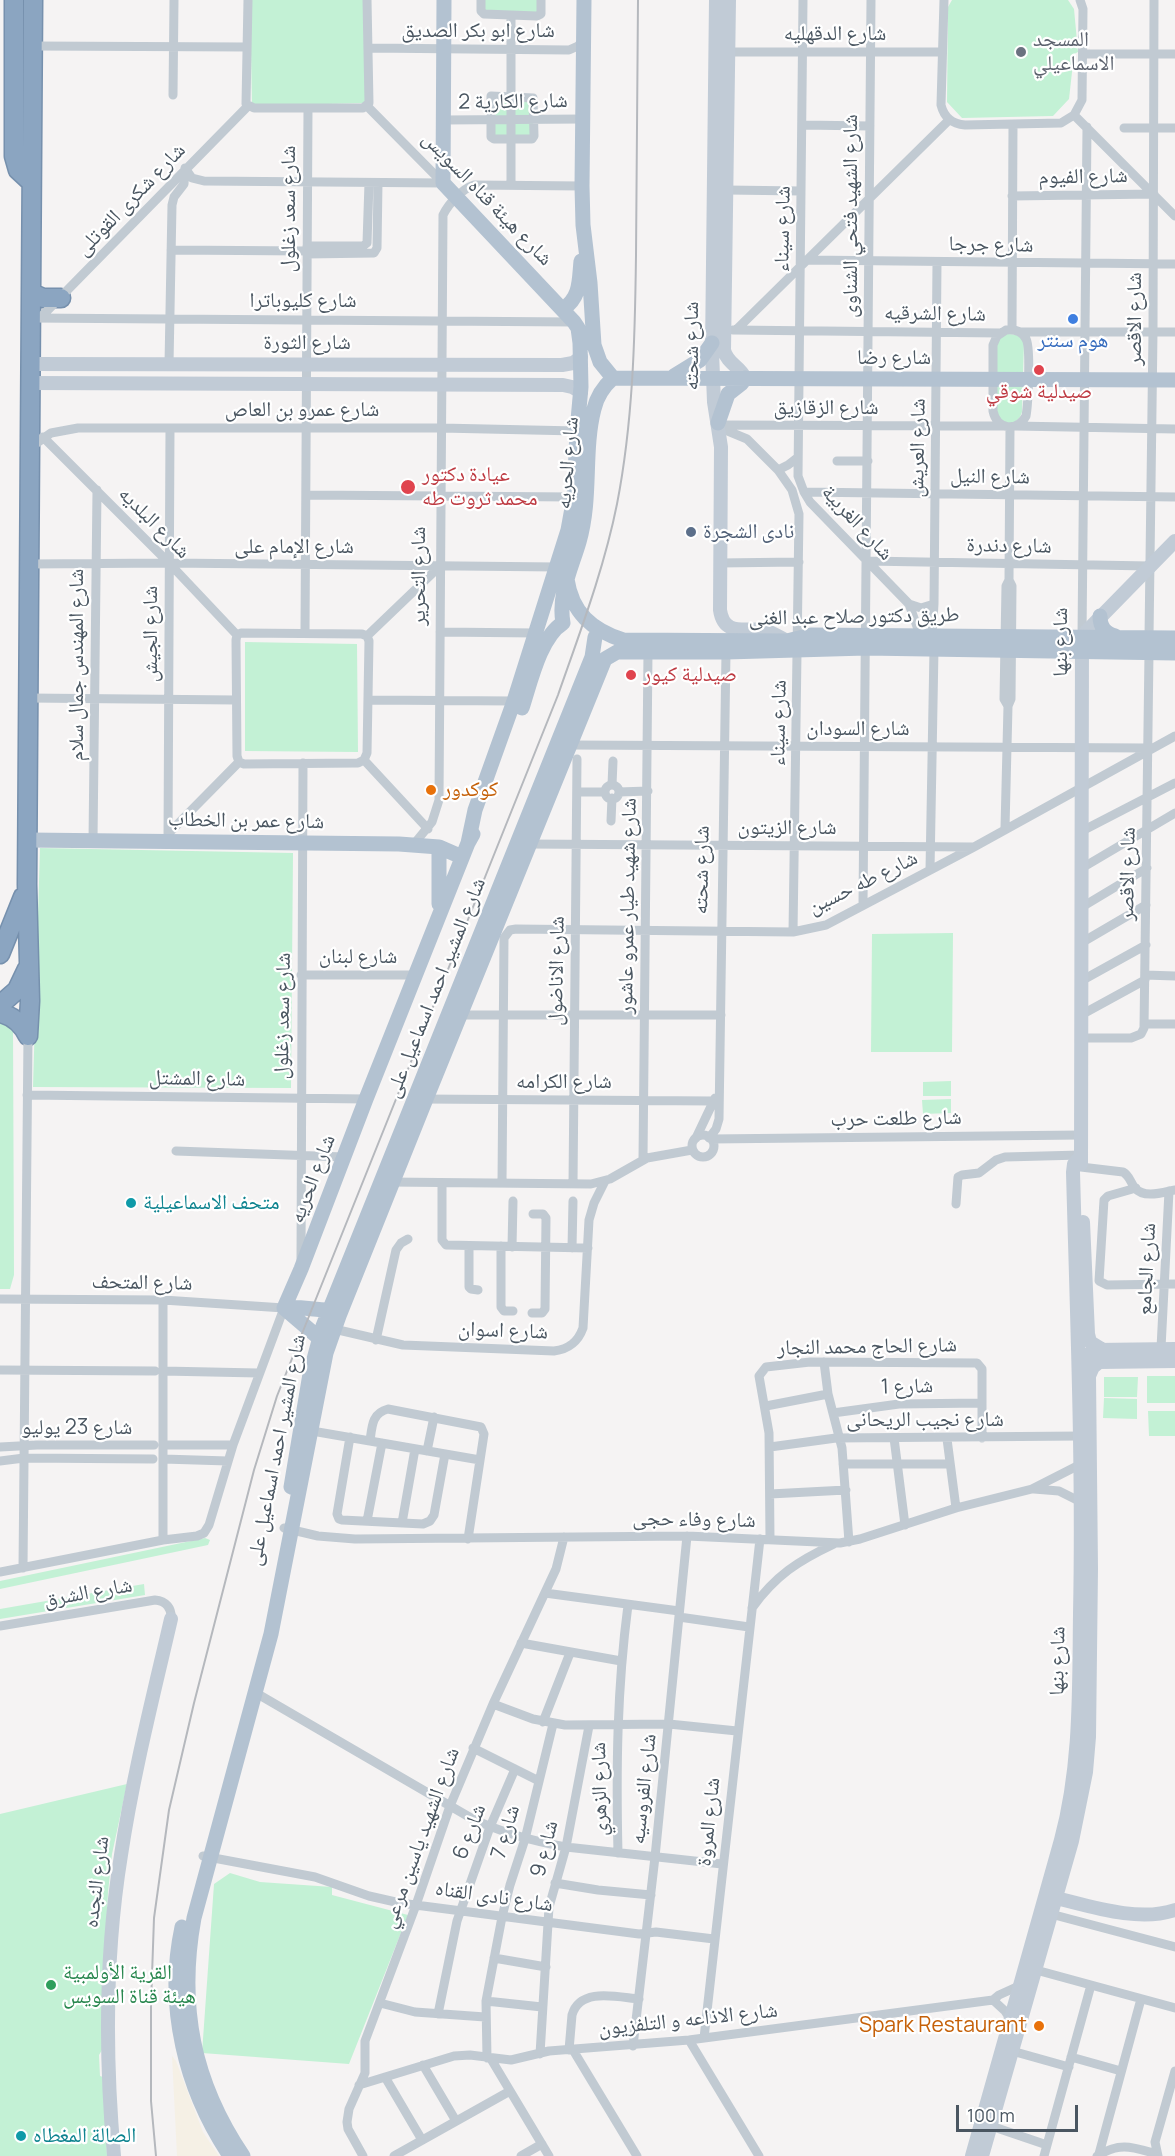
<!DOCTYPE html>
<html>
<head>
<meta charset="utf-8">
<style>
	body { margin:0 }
	#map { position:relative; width:1175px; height:2156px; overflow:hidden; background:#f5f3f3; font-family:Manrope,sans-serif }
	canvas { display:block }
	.scale { position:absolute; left:956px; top:2105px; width:122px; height:27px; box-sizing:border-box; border:3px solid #4a5661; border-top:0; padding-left:8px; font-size:18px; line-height:21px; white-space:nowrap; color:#4a5661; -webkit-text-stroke:4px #fff; paint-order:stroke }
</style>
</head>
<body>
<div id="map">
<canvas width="1175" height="2156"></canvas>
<div class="scale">100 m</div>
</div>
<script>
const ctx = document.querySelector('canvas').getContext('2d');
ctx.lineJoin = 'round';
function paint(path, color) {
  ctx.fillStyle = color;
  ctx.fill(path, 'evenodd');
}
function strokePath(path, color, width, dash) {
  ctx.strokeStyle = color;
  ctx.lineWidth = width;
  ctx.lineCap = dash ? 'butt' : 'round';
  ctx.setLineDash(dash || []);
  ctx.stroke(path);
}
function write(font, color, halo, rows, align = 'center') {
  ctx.font = font + ' Manrope,"Noto Naskh Arabic",sans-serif';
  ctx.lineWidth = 4.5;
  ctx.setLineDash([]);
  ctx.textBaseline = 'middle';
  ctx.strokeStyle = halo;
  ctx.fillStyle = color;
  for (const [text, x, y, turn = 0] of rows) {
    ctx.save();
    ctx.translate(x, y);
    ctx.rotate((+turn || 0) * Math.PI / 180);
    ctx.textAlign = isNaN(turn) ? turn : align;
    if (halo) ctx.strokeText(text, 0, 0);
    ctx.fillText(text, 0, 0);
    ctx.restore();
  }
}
paint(new Path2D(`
	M250,0H365L366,103L252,106Z
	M481,0H541V12L486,15Z
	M952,0H1068L1074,9L1078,52L1074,54L1069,99L1053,116L962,118L947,102L948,7Z
	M530,96L534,136L494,139L490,100Z
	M1006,334C1014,334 1019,334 1024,342L1022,412L1020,417L1011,426L997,418L995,342Z
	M245,642L357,644L358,752L245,751Z
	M40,848L293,853L291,1088L33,1087Z
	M953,933L952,1052H871L872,934Z
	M0,1021L13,1027L14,1275L10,1289H0Z
	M951,1081V1096H923V1082Z
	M951,1099V1113L923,1114L922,1100Z
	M1147,1376H1175V1403H1147Z
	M1104,1377H1138L1137,1397H1104Z
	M1104,1398L1137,1399V1419L1103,1418Z
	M1148,1411H1175V1436H1149Z
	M205,1538L210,1540L208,1545L0,1589V1581Z
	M144,1584L145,1595L0,1619V1609Z
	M127,1784L112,1854L108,1893L102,2004V2050L99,2055L100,2076L103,2077L107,2156H0V1814Z
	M230,1873L260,1882L332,1887V1895L408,1915L349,2064L202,2053L214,1884Z`), '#c3f1d5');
paint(new Path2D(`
	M172,2056L176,2061L203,2132L219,2156H177Z`), '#f5f0e5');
const highway = new Path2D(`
	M14,0V156L18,170L31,182
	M32,293L43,298H61
	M0,954L23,897
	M0,1005L17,990L27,969
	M0,1013C14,1016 22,1024 28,1036
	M28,1036L30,1001L27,884L33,0`);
strokePath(highway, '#7690ad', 21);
strokePath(new Path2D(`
	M248,0L246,104L254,108H363L369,103L367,0
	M481,0V11L484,14L537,16L541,14V0
	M803,0L798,476L804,492L810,502L909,604L920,635
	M944,0L941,105C944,117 952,124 965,125L1061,123L1074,115L1082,100L1083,9L1080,0
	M33,46L247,47
	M369,48L569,50L578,46L584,40
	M729,52H942
	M1083,54H1175
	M173,95L174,0
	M491,96L533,98L534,136L532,139H494L491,137Z
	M367,106L443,183
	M1074,115L1175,216
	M444,120L583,119
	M802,125L870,126
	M1124,128H1175
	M185,168L192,178L204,181L443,183
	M511,185V16
	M727,190L801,191
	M1012,196L1154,194
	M307,246H363L367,243L369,183
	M171,250L307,251
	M307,254L374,253L377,248L378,183
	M807,260L1175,264
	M31,318L574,322
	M40,318L248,106
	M733,330L1000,333
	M736,330L949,120
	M1006,330C1014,329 1022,331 1026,339C1031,347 1028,405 1026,416C1017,432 997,430 993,411V345L997,336Z
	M1012,330L1013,124
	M1021,332H1175
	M169,364L172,205L174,197L184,184L185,168
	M721,425L1005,426
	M1015,426L1175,429
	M718,427L747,439L778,470L792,490L799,514L793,932
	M43,437L169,563L237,635
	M31,447L51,433L78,428H441L577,431
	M837,461H868
	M778,470L788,465L797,458
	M804,492L1175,497
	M306,495L574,497
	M867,561L1150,566
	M719,563L799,562
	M29,564L169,563L557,567
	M909,604L921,608L934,604
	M440,632L536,633
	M241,633L362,634L367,636L369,641L367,753L364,760L358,763L244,764L239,762L237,756L236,640L237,635Z
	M305,633L308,109
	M932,635L934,604L937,262
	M367,636L440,566
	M1082,636L1087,127
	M1149,637L1153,332L1154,0
	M29,698L236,700
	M368,700L514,701
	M1008,706L1004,699L1006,586L1009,580
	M569,745L1148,748
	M364,760L428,829
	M612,785L613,761
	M605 792a7 7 0 1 1 14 0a7 7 0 1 1-14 0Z
	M577,792H605
	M619,792L648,791
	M611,821L612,798
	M1005,828L1008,706L1011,699L1012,586L1009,580L1010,427
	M1082,831L1175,783
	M168,834L239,762
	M93,840L97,490
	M168,841L170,428
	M414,844L432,822L439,800L443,215C449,203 462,189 474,185L582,186
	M528,844L973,847
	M1082,868L1175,813
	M930,870L934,649
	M863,905L871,0
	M1082,907L1147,868
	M1081,943L1146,905
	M301,975H415
	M1145,975L1175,976
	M1081,981L1146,945
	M456,1015H721
	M1081,1015L1145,980
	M1145,1024H1175
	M1081,1038H1131L1141,1034L1144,1028L1149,653
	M27,1095L366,1099
	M422,1099L713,1101
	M692 1146a11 11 0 1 1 22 0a11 11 0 1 1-22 0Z
	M696,1138L715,1098
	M709,1138L716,1129L719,1119L726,652
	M711,1139L1081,1135
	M176,1151L344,1157
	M643,1160L648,652
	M1081,1167L1123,1172C1130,1176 1130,1182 1135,1188C1144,1199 1164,1192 1175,1190
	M389,1182L591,1184L610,1179L647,1158L692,1150
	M442,1183V1240L446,1245L588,1248
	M502,1183L504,938L510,930L516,929L793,932L826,925L974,847L1175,736
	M573,1184L577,759
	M1136,1188L1108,1196L1104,1200L1099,1281L1107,1285L1175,1284
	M956,1204L958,1177L962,1175L979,1173L996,1160L1005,1157L1081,1155
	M469,1246V1287L471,1289L478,1290
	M501,1246V1307L504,1311H513
	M512,1247L513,1201
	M572,1248L573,1201
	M301,1259L303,763
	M0,1299L163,1300L284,1308L233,1445L209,1525L204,1533L197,1536L163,1540L0,1572
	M532,1313H542L545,1309L546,1218L543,1214H533
	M334,1329L403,1345L554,1351C569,1349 578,1342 583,1328L589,1220L594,1203L605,1181
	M376,1340L396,1250L401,1243L408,1239
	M1161,1348L1169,1191
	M824,1362L828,1394L842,1448L849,1542
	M0,1370L155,1371
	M163,1371L258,1373
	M766,1406L828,1394
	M833,1413L899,1404L982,1403
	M312,1431L480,1460
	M350,1437L337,1514L339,1519L342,1520L423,1524L430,1521L434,1515L445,1454
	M894,1438L905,1525
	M947,1439L956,1508
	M370,1441C372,1426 372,1413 388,1409L481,1427L484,1434L468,1539
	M163,1445H233
	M0,1447L37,1445H154
	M770,1447L836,1438L1081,1436
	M427,1451L434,1417
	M163,1459L228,1461
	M0,1461L24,1458L153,1459
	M843,1464H950
	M1034,1489L1059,1491L1081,1502
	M770,1494L846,1490
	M367,1521L382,1443
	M402,1523L415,1449
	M284,1528L318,1536L355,1539L687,1536L840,1543L860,1539L956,1508L1032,1489L1085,1462
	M770,1539L769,1433L759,1376L766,1367L810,1362L977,1363L982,1369V1438
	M163,1540V1300
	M23,1568L28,1036
	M545,1593L679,1611
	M752,1608C776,1575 798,1561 834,1544
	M679,1617L749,1627
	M0,1626L155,1600C166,1601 172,1608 171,1619
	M521,1643L621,1661
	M256,1693L471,1818C502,1833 532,1841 566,1847L722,1864
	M493,1704L533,1719L565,1725L669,1724L737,1731
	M543,1722L570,1653
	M473,1748L539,1781
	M618,1853C616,1768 617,1689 628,1605
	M203,1856L315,1877L369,1896L400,1903L639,1934L656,1932L714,1939
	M555,1883L598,1890L651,1895
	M1047,1913L1175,1947
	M494,1958L546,1967
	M1036,1970L1175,2008
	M993,2000L1005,2011L1011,2020
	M486,2001L542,2007
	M380,2003L415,2012L485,2017
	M438,2014L457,1921L490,1827L515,1769
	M704,2038L760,1539
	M689,2040L759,2156
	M633,2046L655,1857L687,1536
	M569,2050L572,2015C580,1987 617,1997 639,1999
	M573,2050L637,2156
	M1012,2051L1069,2067
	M540,2054L549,1907L566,1847L589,1726
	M1071,2057L1121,2071
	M487,2058L486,2001L502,1917L510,1885L525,1839L553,1724
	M491,2059L549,2156
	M423,2065L456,2121
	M385,2077L422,2140
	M359,2085L454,2056L470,2055L511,2060L549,2051L689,2040L993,2000L999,1995L1021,1985
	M991,2126L1047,2145
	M1099,2154L1141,1999
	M363,2156L348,2129L347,2122L349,2109L365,2073V2041L416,1905L450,1806L493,1704L556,1569L564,1537
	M394,2156L510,2091
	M521,2156L542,2144
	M1044,2156L1091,1985
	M1097,2156C1120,2142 1132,2147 1157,2154
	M1158,2156L1155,2142L1175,2071`), '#c1cad2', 9);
strokePath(new Path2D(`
	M716,0L712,351L714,402L721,447L720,610C724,637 745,627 764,630C772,632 779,637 787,641
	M729,0L724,350C727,364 740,366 745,378
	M31,364L562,365L573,363L581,357
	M31,383L563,385L572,387L581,392
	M1081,1164L1082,636L1175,541
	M1083,1222L1088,1334L1090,1342L1103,1350
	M1079,1368L1085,1356L1096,1350L1175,1349
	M1048,1896C1087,1905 1137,1923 1175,1910
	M114,2156C105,2056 105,1954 121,1855C133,1775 153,1697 171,1619
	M972,2156L1061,1840C1081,1766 1079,1690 1080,1614C1083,1466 1077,1319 1073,1172L1074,1164L1081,1156
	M982,2156L1072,1841L1086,1772L1089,1737L1091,1569L1089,1376L1093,1367L1099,1362L1175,1361`), '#c1cbd6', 14);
strokePath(new Path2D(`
	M444,0L443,183L574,322L578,328L580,343L581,387L577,431L574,497L568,530L514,701L475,810L468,843
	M584,0L582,186L583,225L590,283L594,345L600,362L613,378
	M563,309C581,297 579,280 581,261
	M674,376L700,360L712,343
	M613,378L1175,380
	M718,423L728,394L742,383L745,378
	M567,579C572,613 592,630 623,640L787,641L811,635L1175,638
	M1100,616C1100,627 1105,633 1115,636
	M563,623C558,595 571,569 579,542C592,497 583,452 594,409C597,396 603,387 613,378
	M522,708C530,684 540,637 563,623
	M28,840L399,844L439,847L462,857
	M439,904V847
	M284,1308L301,1269L366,1099L468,843L473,834
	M284,1308L319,1338
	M284,1308C299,1306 314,1310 329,1310
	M291,1487L310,1374L323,1326L592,657L595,637
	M182,1927C165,2006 185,2089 230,2156
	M243,2156C193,2082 178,2006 194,1918L271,1634L326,1353L339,1316L426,1099L605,659L617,652H726L866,648L1175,653`), '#b3c2d1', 15);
strokePath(highway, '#8ba5c1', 18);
strokePath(new Path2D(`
	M156,2156L151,2101V2004L154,1918L169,1810L194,1703L254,1470L277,1396L558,695C580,632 604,569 617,504C633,422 635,338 636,255C637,170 637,85 638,0`), '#b5b8bd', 2);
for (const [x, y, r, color] of [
	[1021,52,6,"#6b7280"],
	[1073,319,6,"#3f7fe0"],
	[1039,370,6,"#e0444e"],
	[408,487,8,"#e0444e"],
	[691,532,6,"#5c6f8a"],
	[631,675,6,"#e0444e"],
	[431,790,6,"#e8710a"],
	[131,1203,6,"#0f9aa8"],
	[51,1985,6,"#2e9e5b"],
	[1039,2026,6,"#e8710a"],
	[21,2136,6,"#0f9aa8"]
]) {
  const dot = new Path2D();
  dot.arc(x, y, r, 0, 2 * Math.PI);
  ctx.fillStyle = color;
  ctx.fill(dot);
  strokePath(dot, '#fff', 2);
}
write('21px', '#4a5661', '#fff', [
	["شارع ابو بكر الصديق",478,31],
	["شارع الدقهليه",835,34],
	["شارع الكارية 2",513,102,-1],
	["شارع الفيوم",1083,177,-1],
	["شارع هيئة قناه السويس",487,199,46],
	["شارع شكرى القوتلى",131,200,-46],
	["شارع سعد زغلول",289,209,-90],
	["شارع الشهيد فتحي الشناوى",851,216,-90],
	["شارع سيناء",783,229,-89],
	["شارع جرجا",991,245,1],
	["شارع كليوباترا",303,301],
	["شارع الشرقيه",935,314,1],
	["شارع الاقصر",1135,319,-90],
	["شارع الثورة",307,343],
	["شارع شحته",692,346,-90],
	["شارع رضا",894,358],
	["شارع الزقازيق",826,408],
	["شارع عمرو بن العاص",302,410],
	["شارع العريش",918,448,-89],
	["شارع الحريه",568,463,-85],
	["شارع النيل",990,477,1],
	["شارع البلديه",154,523,45],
	["شارع الغربية",857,523,47],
	["شارع دندرة",1009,546,1],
	["شارع الإمام على",294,547],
	["شارع التحرير",419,576,-90],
	["طريق دكتور صلاح عبد الغنى",854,617,-1],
	["شارع الجيش",151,634,-90],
	["شارع بنها",1061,642,-90],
	["شارع المهندس جمال سلام",77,665,-90],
	["شارع سيناء",779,723,-89],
	["شارع السودان",858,729],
	["شارع عمر بن الخطاب",246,821,1],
	["شارع الزيتون",787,828],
	["شارع شحته",702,870,-89],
	["شارع الاقصر",1128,874,-89],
	["شارع طه حسين",863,883,-26],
	["شارع شهيد طيار عمرو عاشور",628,906,-89],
	["شارع لبنان",358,957],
	["شارع الاناضول",557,971,-89],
	["شارع المشير احمد اسماعيل على",436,988,-68],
	["شارع سعد زغلول",283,1016,-89],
	["شارع المشتل",197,1079,1],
	["شارع الكرامه",564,1082],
	["شارع طلعت حرب",896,1119,-1],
	["شارع الحريه",313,1179,-69],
	["شارع الجامع",1147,1269,-87],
	["شارع المتحف",142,1283,1],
	["شارع اسوان",503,1331,2],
	["شارع الحاج محمد النجار",867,1347,-1],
	["شارع 1",907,1387,-2],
	["شارع نجيب الريحانى",925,1420],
	["شارع 23 يوليو",77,1428],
	["شارع المشير احمد اسماعيل على",277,1450,-79],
	["شارع وفاء حجى",694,1520,1],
	["شارع الشرق",88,1593,-10],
	["شارع بنها",1058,1661,-89],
	["شارع الزهري",600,1789,-91],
	["شارع الفروسيه",644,1789,-84],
	["شارع المروة",709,1822,-84],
	["شارع 6",470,1832,-69],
	["شارع 7",506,1832,-74],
	["شارع الشهيد ياسين مرعي",421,1838,-70],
	["شارع 9",545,1849,-76],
	["شارع النجده",97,1882,-83],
	["شارع نادى القناه",494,1897,8],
	["شارع الاذاعه و التلفزيون",688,2020,-6]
]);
write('21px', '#5b616d', '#fff', [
	["المسجد",1033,40],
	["الاسماعيلي",1033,64]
], 'left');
write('21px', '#366cbe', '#fff', [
	["هوم سنتر",1073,341]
]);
write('21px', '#be3a42', '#fff', [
	["صيدلية شوقي",1039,392,"center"],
	["عيادة دكتور",422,475],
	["محمد ثروت طه",422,499],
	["صيدلية كيور",643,675]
], 'left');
write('21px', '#4e5e75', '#fff', [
	["نادى الشجرة",703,532]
], 'left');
write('21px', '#c56008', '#fff', [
	["كوكدور",443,790],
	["Spark Restaurant",1027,2026,"right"]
], 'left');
write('21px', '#0d838f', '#fff', [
	["متحف الاسماعيلية",143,1203],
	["الصالة المغطاه",33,2136]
], 'left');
write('21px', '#27864d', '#fff', [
	["القرية الأولمبية",63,1973],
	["هيئة قناة السويس",63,1997]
], 'left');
</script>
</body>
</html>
